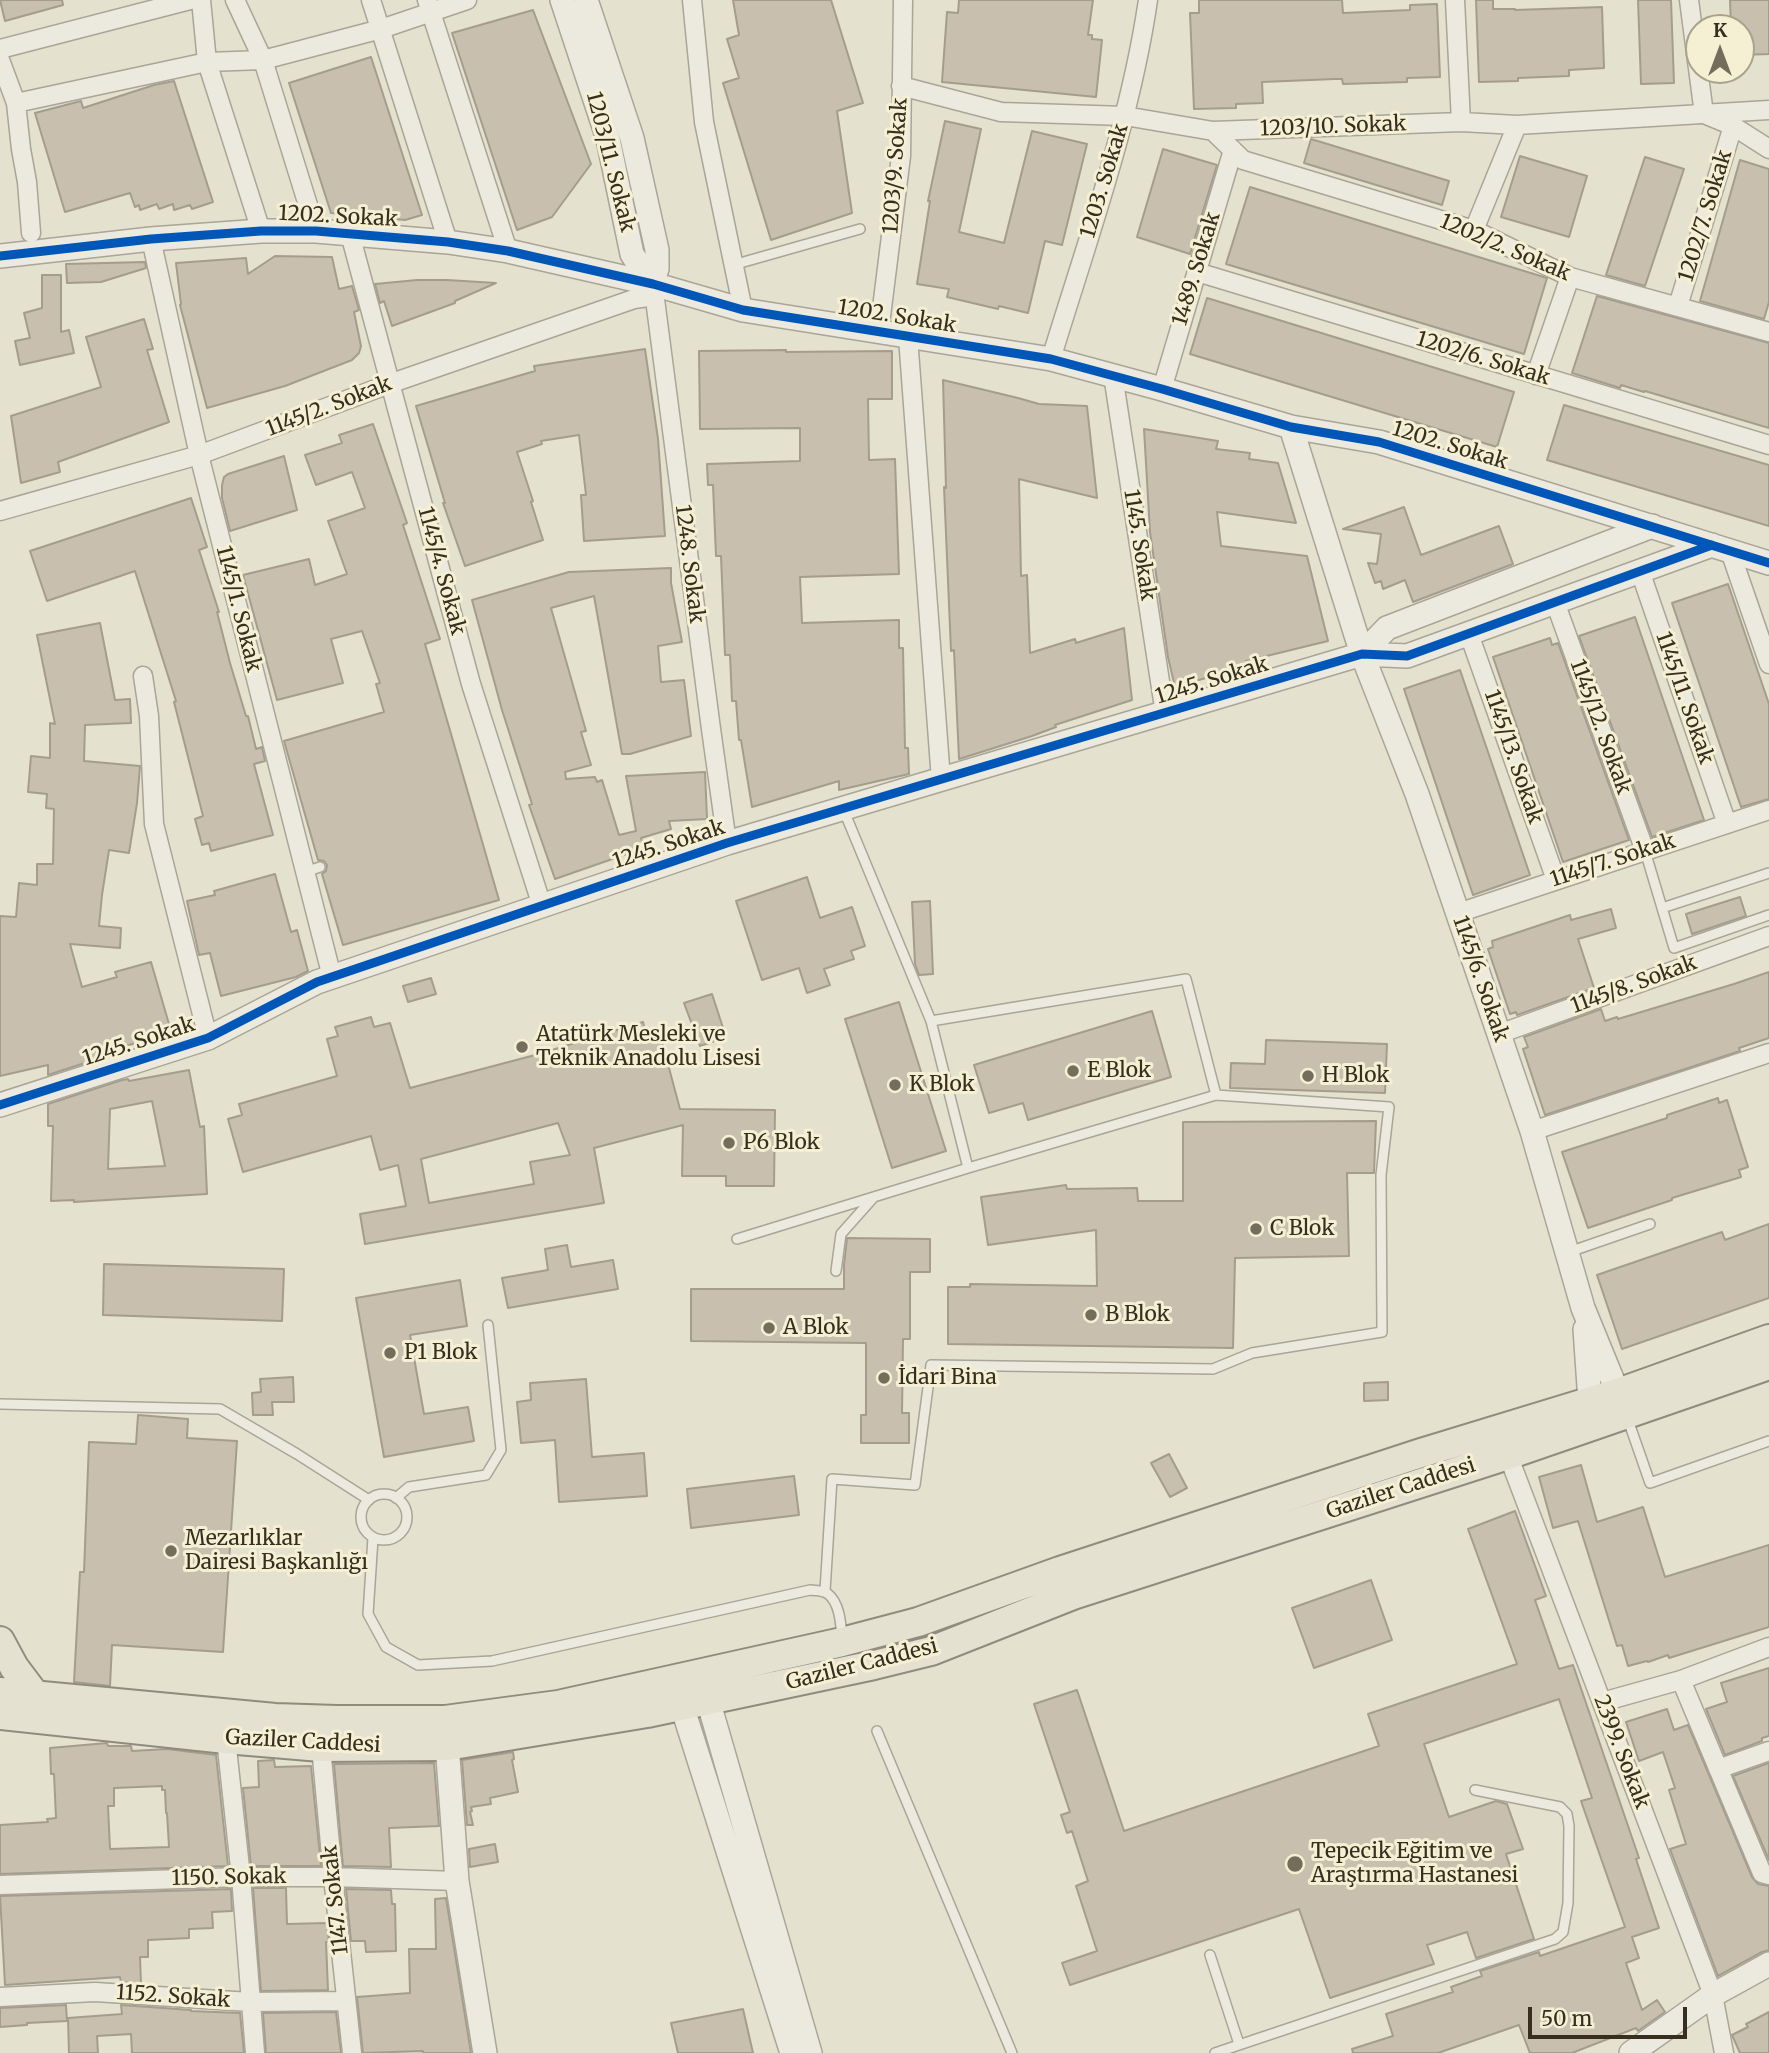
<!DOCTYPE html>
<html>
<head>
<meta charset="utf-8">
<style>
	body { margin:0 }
	#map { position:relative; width:1769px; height:2053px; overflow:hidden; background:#e4e1ce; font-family:Merriweather,serif }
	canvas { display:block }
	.north { position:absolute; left:1685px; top:14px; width:70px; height:70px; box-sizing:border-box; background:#f5f0d4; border:2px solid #a9a28c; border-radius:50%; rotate:0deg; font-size:19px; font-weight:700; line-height:28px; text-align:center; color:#382e1f }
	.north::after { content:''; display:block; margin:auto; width:24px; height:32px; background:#746d5c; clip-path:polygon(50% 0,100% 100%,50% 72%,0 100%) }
	.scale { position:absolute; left:1528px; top:2007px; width:159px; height:32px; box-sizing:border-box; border:4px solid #382e1f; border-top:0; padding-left:9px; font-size:21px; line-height:24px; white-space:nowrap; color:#382e1f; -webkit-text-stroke:5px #f5f0d4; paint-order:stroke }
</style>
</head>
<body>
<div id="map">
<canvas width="1769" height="2053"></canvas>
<div class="north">K</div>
<div class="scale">50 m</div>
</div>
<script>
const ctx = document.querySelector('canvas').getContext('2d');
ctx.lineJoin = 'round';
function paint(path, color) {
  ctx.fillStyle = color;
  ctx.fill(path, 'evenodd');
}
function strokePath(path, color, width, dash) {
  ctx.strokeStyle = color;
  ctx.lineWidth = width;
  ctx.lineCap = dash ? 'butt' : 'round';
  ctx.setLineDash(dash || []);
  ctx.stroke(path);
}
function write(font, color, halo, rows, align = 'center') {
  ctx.font = font + ' Merriweather,serif';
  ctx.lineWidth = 6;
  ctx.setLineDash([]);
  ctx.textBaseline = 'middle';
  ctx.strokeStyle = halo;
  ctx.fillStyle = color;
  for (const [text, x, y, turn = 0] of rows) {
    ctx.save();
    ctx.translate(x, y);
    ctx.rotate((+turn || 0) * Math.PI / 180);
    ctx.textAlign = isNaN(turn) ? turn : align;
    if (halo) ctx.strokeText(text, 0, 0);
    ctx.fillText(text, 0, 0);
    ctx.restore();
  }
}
const building = new Path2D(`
	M0,0H62L63,5L5,21Z
	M733,0H831L863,103L837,111L852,213L771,240L723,83L739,78L727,39L739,35Z
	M959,0H1093L1088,35H1092V39L1102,40L1096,97L942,82L947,12L958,13Z
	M1199,0H1342L1343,13L1410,10V5L1437,4L1440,77L1407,78V82L1343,84L1342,79H1335L1262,82L1263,103L1236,104V108L1194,109L1190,13H1199Z
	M1476,0H1493V9H1515V10L1602,7L1604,68L1569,70V76L1518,78V81L1479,82Z
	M1638,0H1671L1674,83L1641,84Z
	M1730,0H1769V54L1741,55V28H1731Z
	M533,10L591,164L552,217L517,230L452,33Z
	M371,57L422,215L405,220L331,213L289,83Z
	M174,81L213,202L192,209L190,205L174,210L173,204L159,209L157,204L140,210L139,205L135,207L130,193L65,212L35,113L81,101L83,108L154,85Z
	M945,121L981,129L959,232L1004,243L1032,131L1087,144L1062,245L1045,241L1028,313L999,306L998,309L947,297L949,289L917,284L930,201H928Z
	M1311,139L1449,181L1442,205L1304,163Z
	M1163,149L1217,165L1190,254L1137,237Z
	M1520,156L1587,176L1569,237L1501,217Z
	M1645,157L1684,169L1645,286L1606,275Z
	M1740,160L1769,169V302L1764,319L1700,301Z
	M1250,187L1547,278L1524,354L1226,264Z
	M275,256L332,257L339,289L352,286L359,310L354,312L361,346L359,353L352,360L285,386L207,408L180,305L181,304L176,263L246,258L248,274Z
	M145,262L146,268L101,282L67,283L66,264Z
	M42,275H61V332L69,330L74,353L20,365L15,341L30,338L24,313L42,308Z
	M417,280H447L496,283L455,301V303L392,326L384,301L380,303L375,284Z
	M1597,296L1769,343V428L1645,391L1644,392L1621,385L1620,388L1572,373Z
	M1207,298L1514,392L1497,447L1190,354Z
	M144,319L153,349L147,350L169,422L58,462L60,472L21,483L11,416L101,387L86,337Z
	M645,349L658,439L665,536L584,541L581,495H586L579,435L541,441L542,444L517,452L533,501L531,502L543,540L465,566L443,503H445L416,406L535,371L534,366Z
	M786,350V352L892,351V399H868L869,460L895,459L899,574L800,577L802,623L899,620V648H903L905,748H908L909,774L839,790V781L752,807L741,740H739L736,701H732L730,655H725L721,556H716L713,485H708L707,464L800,461V428L700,429L699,351Z
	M943,380L1018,398L1039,404L1087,406L1097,498L1019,479L1021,576L1027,575L1030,653L1075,639L1076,643L1124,628L1132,700L1055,725L1056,727L1032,736L959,759L954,650L951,651L944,487L946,488Z
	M1564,405L1769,465V526L1547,460Z
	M373,424L407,523L403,525L440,639L425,644L499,900L343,945L322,874L326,871L327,865L324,861L318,860L284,741L384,712L376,684L380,683L362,631L331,639L343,683L277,700L243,575L309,559L315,585L347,574L328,521L365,508L352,472L316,485L305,455L342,443L339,435Z
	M1144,429L1218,441L1216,449L1250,453L1249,459L1278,463L1296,523L1217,512L1221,546L1307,556L1328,641L1246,661L1247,666L1175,687L1168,657L1150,532Z
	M284,456L297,510L230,531L222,498V485L224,477L228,474Z
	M191,498L207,547L199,550L219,612H217L230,663L246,716H248L256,749L262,747L265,761L254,764L273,835L211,851L209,843L202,845L195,819L203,816L174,702L176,701L135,571L47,601L30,551Z
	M1404,507L1421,555L1499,526L1513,564L1413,602L1405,580L1383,589L1381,581L1375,583L1368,563L1377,564L1381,534L1343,529Z
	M671,568V583L682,642L658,646L661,682L684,680L691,736L630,754H622L594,596L551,608L586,731L581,732L591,765L565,772L566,779L595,777L597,782L602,780L619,835L636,831L626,776L705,772L707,819L669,821L671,829L641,838L644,848L555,879L529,805L532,804L502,710L472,600L569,572Z
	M1728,584L1769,704V799L1741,807L1672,603Z
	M1635,617L1704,820L1652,837L1579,636Z
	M100,623L115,700L130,699L131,723L85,725L84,761L140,766L137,803L129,853L109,850L102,895L99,926L121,928L120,948L70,944L82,987L117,977L115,972L151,962L171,1031L135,1041L136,1043L102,1053L103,1057L48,1075V1065L0,1076V916L16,917L19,883L37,885V864H53L54,809L46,808L47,794L28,792L31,756L50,758V723L55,724L37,635Z
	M1550,638L1552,645L1558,643L1629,840L1563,862L1493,657Z
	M1460,670L1530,875L1473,895L1404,689Z
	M275,874L291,932L297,930L308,971L296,977L221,996L210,953L199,955L187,901L215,895L214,891Z
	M807,877L820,918L852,907L865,946L851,951L854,959L824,969L830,985L807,993L799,968L762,980L736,901Z
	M1740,897L1746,916L1692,934L1686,914Z
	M930,901L933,974L919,975L915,964L912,902Z
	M1611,909L1616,928L1578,939L1594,988L1517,1015L1516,1012L1510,1014L1488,949L1493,947L1492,941L1570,915L1571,920Z
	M1769,972V1038L1739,1048L1740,1051L1545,1115L1523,1049L1528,1047L1524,1037L1601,1009L1605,1021L1617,1017L1618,1019L1734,984Z
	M431,978L436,994L408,1002L403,986Z
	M712,994L726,1037L700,1046L684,1003Z
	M899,1002L946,1151L892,1168L845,1019Z
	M1152,1011L1171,1077L1028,1120L1023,1103L989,1113L974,1065Z
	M371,1017L374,1027L390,1023L410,1088L539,1054L643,1022L645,1030L658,1027L680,1109L775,1110L774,1186H726V1176H682L683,1125L594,1148L604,1203L365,1244L360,1214L406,1206L398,1165L380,1170L371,1136L243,1172L228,1119L242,1115L239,1104L337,1076L327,1039L338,1036L335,1027ZM558,1123L570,1155L530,1162L534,1184L429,1203L421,1159Z
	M1266,1040L1387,1044L1385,1093L1230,1088L1231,1063L1265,1064Z
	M189,1070L200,1127L204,1126L207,1194L74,1202V1200L51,1201L53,1126H48V1104L122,1080L128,1079L129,1081ZM152,1101L165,1166L108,1169L110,1109Z
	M1718,1098L1719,1103L1727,1100L1748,1167L1739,1170L1741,1177L1672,1198V1200L1588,1228L1562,1152L1667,1118V1115Z
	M1376,1121L1374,1173H1347L1349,1256L1235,1258L1233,1348L948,1344V1287H970V1284L1097,1286L1096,1230L988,1245L981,1197L1066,1185L1067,1189L1137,1188L1138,1201H1183V1122Z
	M1769,1224V1298L1622,1349L1597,1275L1722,1232L1725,1240Z
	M847,1238L930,1239V1272H910V1339H903L902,1413H909V1443H861V1415H866V1343L691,1341V1289H844V1265Z
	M567,1245L571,1267L613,1260L618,1289L508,1308L502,1278L548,1270L545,1249Z
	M104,1264L284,1269L282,1321L103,1315Z
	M460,1280L467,1326L410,1335L424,1414L468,1407L474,1441L384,1457L356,1298Z
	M293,1377L294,1402H272L273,1415H253L252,1393L261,1392L260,1379Z
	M586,1379L592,1457L644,1453L647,1496L559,1502L555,1440L521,1443L517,1402L531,1400L530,1383Z
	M1388,1382V1400L1364,1401V1383Z
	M138,1415L188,1419L187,1438L237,1441L223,1652L112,1645L110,1686L74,1682L80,1572H84L89,1442L136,1444Z
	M1169,1454L1187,1488L1170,1497L1151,1463Z
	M1581,1465L1597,1522L1643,1507L1665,1577L1769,1545V1627L1669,1658L1668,1655L1648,1662L1647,1661L1628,1666L1622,1645L1617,1646L1578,1521L1553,1528L1539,1477Z
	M794,1476L799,1515L691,1528L687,1489Z
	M1515,1511L1546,1596L1535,1600L1559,1669L1573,1665L1639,1858L1636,1859L1659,1928L1632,1937L1639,1958L1626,1963L1642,2010L1657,2000L1665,2012L1638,2031L1636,2028L1572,2053H1530L1519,2025L1438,2053H1353L1352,2049L1393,2036L1386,2014L1453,1992L1451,1987L1482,1976L1480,1971L1539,1952L1540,1956L1625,1927L1581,1801L1592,1798L1559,1699L1424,1744L1449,1817L1496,1801L1507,1804L1523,1849L1506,1854L1534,1939L1476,1958L1467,1932L1427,1945L1434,1964L1330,1998L1299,1909L1070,1985L1062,1963L1097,1951L1076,1886L1088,1881L1072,1831L1067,1833L1061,1815L1070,1812L1034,1704L1077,1690L1124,1831L1379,1746L1368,1714L1517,1664L1468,1529Z
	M1371,1580L1392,1640L1314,1668L1292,1608Z
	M1769,1668V1736L1762,1738V1741L1725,1755L1706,1709L1727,1702L1721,1683Z
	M1667,1709L1674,1730L1688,1725L1752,1877L1758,1884L1769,1886V1950L1762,1952L1718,1976L1670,1849L1686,1844L1669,1790L1675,1788L1663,1752L1639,1761L1626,1722Z
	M107,1743L108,1746H131L132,1751L167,1749L216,1755L228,1866L0,1874V1825L48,1822L47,1819L56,1818L54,1774H51L50,1748ZM162,1786V1790H165L166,1813H167L169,1847L110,1849L108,1806H114V1788Z
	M513,1752L514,1759L512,1760L518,1792L490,1798L491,1804L471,1807L472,1811L470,1812L473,1825H467L462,1760Z
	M274,1760L275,1767L311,1766L321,1866H251L243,1788L259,1787L258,1761Z
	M434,1763L439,1826L389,1828L391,1867L343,1866L334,1764Z
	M1769,1763V1860L1733,1776Z
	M495,1844L498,1862L470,1867L469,1849Z
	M253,1888H286L287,1924L327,1923L329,1942H326L328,1990L261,1991Z
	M231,1889L232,1911L212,1912L213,1928L189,1929V1938L148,1940V1957H140L141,1984L121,1982L120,1977L5,1985L0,1896Z
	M346,1889L391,1890L392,1904H395L396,1951L366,1952L365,1941H351Z
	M446,1898L471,2053H423V2051L363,2053L357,1997L410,1993L409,1949H436L435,1899Z
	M66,2005L67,2021L27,2023V2025L0,2027V2008Z
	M121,2005L191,2010V2011L240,2013L244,2053H132L131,2034L97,2036L98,2053H69L68,2018L122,2014Z
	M743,2009L753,2053H678L671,2023Z
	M336,2012L341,2053H266L263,2013Z
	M1769,2012V2053H1740L1732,2035L1748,2027L1746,2024Z`);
paint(building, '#c8bfaf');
strokePath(building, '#a49d8d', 2);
const service = new Path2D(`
	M733,265L860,229
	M1645,851L1674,948L1769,915
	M305,872L320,867
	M1662,908L1769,873
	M931,1021L1186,979L1216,1095
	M737,1239L968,1168
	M1569,1252L1650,1224
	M836,1271L841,1234L873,1198
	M0,1404L220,1409L297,1454L369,1500
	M1627,1417L1650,1483L1769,1441
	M361 1517a23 23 0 1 1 46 0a23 23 0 1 1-46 0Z
	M396,1498L409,1487L486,1475L501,1450L488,1325
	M373,1538L368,1614L386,1647L418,1665L492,1661L810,1590C816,1591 823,1590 828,1594C840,1603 841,1625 842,1639
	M825,1591L832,1479L915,1485L931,1365L1213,1369L1252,1353L1382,1332L1381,1175L1389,1107L1216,1095L968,1168L931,1021L844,811
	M877,1731L1012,2053
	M1210,1955L1239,2044
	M1215,2053L1555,1939L1563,1932L1568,1903L1569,1826L1567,1814L1560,1807L1475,1790`);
const minor = new Path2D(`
	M201,0L207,62L261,231
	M235,0L263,60L316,231
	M371,0L448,242
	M427,0L508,251
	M692,0L704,122L743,310
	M1455,0L1461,122
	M1689,0L1704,114L1733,126L1769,149
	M0,49L190,0
	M0,60L16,103L21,149L27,182L31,233
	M901,86L1001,112L1125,116L1213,131L1461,122L1517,125L1769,110
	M16,103L207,62L263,60L381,29L467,0
	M1213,131L1243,160L1474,230L1570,277L1769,332
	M1474,230L1517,125
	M350,234L471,684L542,906
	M151,239L199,455L332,977
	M1197,272L1769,445
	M653,284L711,729L727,843
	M1678,306L1733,126
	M879,332L901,156L903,0
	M908,337L941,780
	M1051,359C1087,241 1130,123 1148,0
	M1113,375L1165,714
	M1536,375L1570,277
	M1162,389L1233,150
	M0,511L199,455L392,383L634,299L655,296
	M1730,551L1769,664
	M1640,571L1727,824
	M1555,602L1645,851
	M1469,634L1556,880
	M143,676L149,716L154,824L208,1038
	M1458,913L1769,810
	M1499,1034L1769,936
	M1532,1131L1769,1053
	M1508,1455L1713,1995L1724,2053
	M1681,1680L1762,1873L1769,1875
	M1602,1702L1681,1680L1769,1647
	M226,1739L241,1877L255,2053
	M321,1747L333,1877L352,2053
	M1718,1769L1769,1751
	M0,1885L241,1877H333L457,1881
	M0,1997L95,1992L250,2002L346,2001`);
const tertiary = new Path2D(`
	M562,0L608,139L632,254L642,270L653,279
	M586,0L632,138L657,250V269L653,279V284
	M0,256L151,239L261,231H316L448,242L508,251L653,284L743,310L1051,359L1162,389L1291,427L1379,442L1769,563
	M1291,427L1362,654L1417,794L1532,1131L1583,1308L1624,1408
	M1362,654L1387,628L1652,526
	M0,1105L208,1038L317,982L727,843L1362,654L1407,656L1712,545
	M1585,1329L1590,1401
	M708,1700L810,2053
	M682,1706L792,2053
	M446,1730L457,1881L485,2053
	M1631,2053L1713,1995L1769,1964`);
const primary = new Path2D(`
	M0,1641L14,1667L35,1695
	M0,1692L275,1718L337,1720H445L558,1705L842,1642L918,1622L1060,1571L1421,1453L1618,1393L1769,1339
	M0,1715L226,1739L321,1747L447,1746L647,1713L874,1665L931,1651L1073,1595L1508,1455L1769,1365`);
strokePath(service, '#a9a597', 12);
strokePath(minor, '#a9a597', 21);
strokePath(tertiary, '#a9a597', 26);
strokePath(primary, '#8f8b7e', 32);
strokePath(service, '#eceadf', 9);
strokePath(minor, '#eceadf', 18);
strokePath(tertiary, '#eceadf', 23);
strokePath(primary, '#e4e1d1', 28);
strokePath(new Path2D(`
	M0,256L151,239L261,231H316L448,242L508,251L653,284L743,310L1051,359L1162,389L1291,427L1379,442L1769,563
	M0,1105L208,1038L317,982L727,843L1362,654L1407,656L1712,545`), '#0057b8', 9);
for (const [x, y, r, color] of [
	[522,1047,7,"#746d5c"],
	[1073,1071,7,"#746d5c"],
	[1308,1076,7,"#746d5c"],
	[895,1085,7,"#746d5c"],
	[729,1143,7,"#746d5c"],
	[1256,1229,7,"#746d5c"],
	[1091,1315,7,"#746d5c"],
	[769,1328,7,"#746d5c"],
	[390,1353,7,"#746d5c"],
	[884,1378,7,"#746d5c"],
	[171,1551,7,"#746d5c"],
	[1295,1864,9,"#746d5c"]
]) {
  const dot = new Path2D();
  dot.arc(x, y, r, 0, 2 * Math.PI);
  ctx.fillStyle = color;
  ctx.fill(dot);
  strokePath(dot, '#f5f0d4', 2.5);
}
write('21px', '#382e1f', '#f5f0d4', [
	["1203/10. Sokak",1333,127,-2],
	["1203/11. Sokak",610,162,76],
	["1203/9. Sokak",896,166,-86],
	["1203. Sokak",1105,181,-73],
	["1202/7. Sokak",1706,216,-73],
	["1202. Sokak",338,217,3],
	["1202/2. Sokak",1505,248,23],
	["1489. Sokak",1197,269,-73],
	["1202. Sokak",897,317,9],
	["1202/6. Sokak",1483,359,17],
	["1145/2. Sokak",329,407,-21],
	["1202. Sokak",1450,446,17],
	["1145. Sokak",1139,545,81],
	["1248. Sokak",689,564,83],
	["1145/4. Sokak",441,571,75],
	["1145/1. Sokak",238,609,76],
	["1245. Sokak",1212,681,-17],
	["1145/11. Sokak",1684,698,71],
	["1145/12. Sokak",1600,727,70],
	["1145/13. Sokak",1513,757,71],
	["1245. Sokak",669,845,-18],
	["1145/7. Sokak",1613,861,-18],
	["1145/6. Sokak",1480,979,71],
	["1145/8. Sokak",1634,985,-20],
	["1245. Sokak",139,1042,-18],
	["Gaziler Caddesi",1401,1489,-18],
	["Gaziler Caddesi",862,1665,-14],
	["Gaziler Caddesi",303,1742,3],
	["2399. Sokak",1621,1752,69],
	["1150. Sokak",229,1878,-1],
	["1147. Sokak",336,1900,-96],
	["1152. Sokak",173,1997,4]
]);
write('21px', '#382e1f', '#f5f0d4', [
	["Atatürk Mesleki ve",536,1035],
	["Teknik Anadolu Lisesi",536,1059],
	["E Blok",1087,1071],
	["H Blok",1322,1076],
	["K Blok",909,1085],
	["P6 Blok",743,1143],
	["C Blok",1270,1229],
	["B Blok",1105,1315],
	["A Blok",783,1328],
	["P1 Blok",404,1353],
	["İdari Bina",898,1378],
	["Mezarlıklar",185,1539],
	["Dairesi Başkanlığı",185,1563],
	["Tepecik Eğitim ve",1311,1852],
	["Araştırma Hastanesi",1311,1876]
], 'left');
</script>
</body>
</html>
